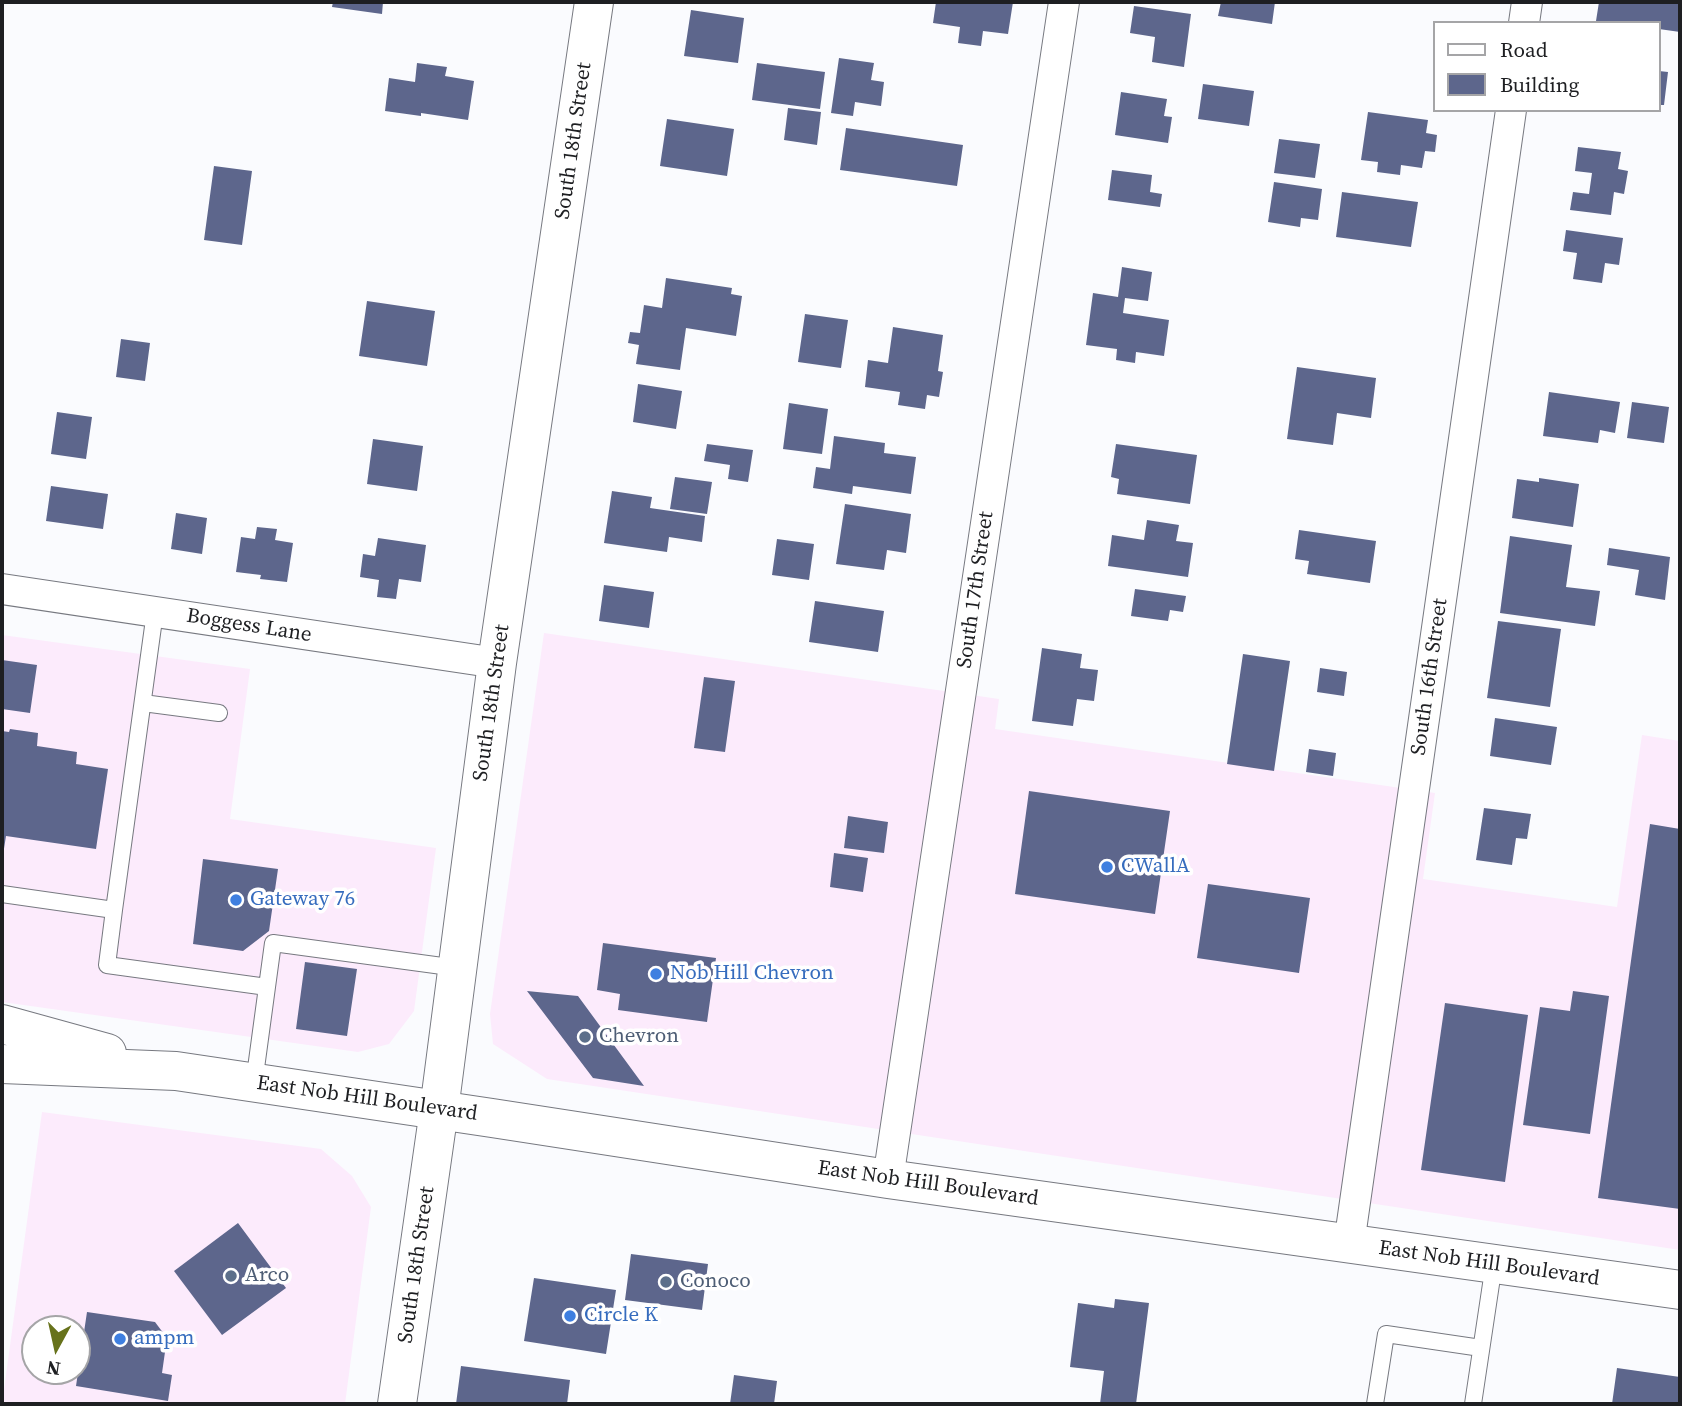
<!DOCTYPE html>
<html>
<head>
<meta charset="utf-8">
<style>
	body { margin:0 }
	#map { position:relative; width:1682px; height:1406px; overflow:hidden; background:#fafbfe; font-family:"Source Serif 4",serif }
	canvas { display:block }
	.frame { position:absolute; inset:0; border:4px solid #1e1f22; pointer-events:none }
	.legend { position:absolute; left:1433px; top:21px; width:228px; height:91px; box-sizing:border-box; background:#fff; border:2px solid #a5a5a7; margin:0; padding:9px 12px; list-style:none; font-size:21px; color:#1e1f22 }
	.legend li { display:flex; align-items:center; gap:14px; height:35px }
	.legend b { width:35px; border:2px solid #a5a5a7 }
	.north { position:absolute; left:21px; top:1315px; width:70px; height:70px; box-sizing:border-box; background:#fff; border:2px solid #a5a5a7; border-radius:50%; rotate:188deg; font-size:19px; font-weight:700; line-height:28px; text-align:center; color:#1e1f22 }
	.north::after { content:''; display:block; margin:auto; width:24px; height:32px; background:#67721b; clip-path:polygon(50% 0,100% 100%,50% 72%,0 100%) }
</style>
</head>
<body>
<div id="map">
<canvas width="1682" height="1406"></canvas>
<div class="frame"></div>
<ul class="legend">
<li><b style="height:9px;background:#fff"></b>Road</li>
<li><b style="height:19px;background:#5d668c"></b>Building</li>
</ul>
<div class="north">N</div>
</div>
<script>
const ctx = document.querySelector('canvas').getContext('2d');
ctx.lineJoin = 'round';
function paint(path, color) {
  ctx.fillStyle = color;
  ctx.fill(path, 'evenodd');
}
function strokePath(path, color, width, dash) {
  ctx.strokeStyle = color;
  ctx.lineWidth = width;
  ctx.lineCap = dash ? 'butt' : 'round';
  ctx.setLineDash(dash || []);
  ctx.stroke(path);
}
function write(font, color, halo, rows, align = 'center') {
  ctx.font = font + ' "Source Serif 4",serif';
  ctx.lineWidth = 7;
  ctx.setLineDash([]);
  ctx.textBaseline = 'middle';
  ctx.strokeStyle = halo;
  ctx.fillStyle = color;
  for (const [text, x, y, turn = 0] of rows) {
    ctx.save();
    ctx.translate(x, y);
    ctx.rotate((+turn || 0) * Math.PI / 180);
    ctx.textAlign = isNaN(turn) ? turn : align;
    if (halo) ctx.strokeText(text, 0, 0);
    ctx.fillText(text, 0, 0);
    ctx.restore();
  }
}
paint(new Path2D(`
	M544,633L999,699L995,729L1435,793L1423,879L1617,907L1642,735L1680,741V1250L547,1079L493,1044L490,1014Z
	M2,635L250,669L230,819L436,848L414,1011L389,1044L358,1052L2,1002Z
	M42,1112L321,1149L352,1176L371,1207L345,1404H2ZM35,1329H77V1371H35Z`), '#fcebfc');
paint(new Path2D(`
	M333,2H383L382,14L332,7Z
	M936,2H1013L1008,34L983,31L981,46L958,43L960,27L933,23Z
	M1221,2H1275L1272,24L1218,16Z
	M1599,2H1680V32L1659,29V23H1612L1596,21Z
	M1134,6L1191,14L1184,67L1152,62L1155,37L1130,33Z
	M691,10L744,18L738,63L684,56Z
	M839,58L874,63L871,80L884,82L881,106L855,102L853,116L831,113Z
	M417,63L447,67L445,76L474,81L468,120L421,113V116L385,111L389,78L415,82Z
	M757,63L825,72L820,109L752,100Z
	M1659,71L1668,72L1664,105H1659Z
	M1203,84L1254,91L1249,126L1198,119Z
	M1121,92L1167,99L1164,116L1172,117L1168,143L1115,135Z
	M788,108L821,112L817,145L784,140Z
	M1368,112L1428,120L1426,133L1437,135L1435,152L1425,151L1422,168L1401,165L1400,175L1377,172L1378,162L1361,160Z
	M667,119L734,129L727,176L660,166Z
	M846,128L963,145L957,186L840,170Z
	M1279,139L1320,144L1315,178L1274,173Z
	M1578,147L1621,152L1618,169L1628,171L1624,194L1614,192L1611,215L1570,210L1573,192L1589,194L1592,173L1575,171Z
	M214,166L252,171L242,245L204,240Z
	M1112,170L1152,175L1150,192L1162,194L1160,207L1108,200Z
	M1274,182L1322,189L1318,220L1301,218L1300,227L1268,222Z
	M1342,192L1418,202L1411,247L1336,237Z
	M1566,230L1623,238L1619,265L1605,263L1602,283L1573,279L1577,253L1563,251Z
	M1122,267L1152,272L1148,301L1125,298L1123,313L1169,320L1164,356L1136,352L1135,363L1116,360L1117,349L1086,345L1093,293L1118,297Z
	M666,278L732,288L731,294L742,296L736,336L686,328L680,370L636,364L639,345L628,343L630,332L640,333L644,305L662,308Z
	M367,301L435,311L427,366L359,356Z
	M805,314L848,320L841,368L798,362Z
	M893,327L943,335L938,371L943,372L939,397L927,395L925,409L898,405L900,392L865,387L868,360L888,363Z
	M121,339L150,343L145,381L116,377Z
	M1297,367L1376,378L1371,418L1337,413L1333,445L1287,439Z
	M638,384L682,391L676,429L633,422Z
	M1549,392L1620,402L1615,433L1600,430L1598,443L1543,436Z
	M1632,402L1669,407L1664,443L1627,438Z
	M789,403L828,409L822,454L783,449Z
	M57,412L92,417L86,459L51,454Z
	M834,436L885,443L884,453L916,457L911,494L853,486L852,494L813,488L816,467L830,469Z
	M373,439L423,446L417,491L367,484Z
	M707,444L753,450L748,482L728,479L730,465L704,461Z
	M1116,444L1197,455L1190,504L1117,494L1119,479L1111,477Z
	M675,477L712,482L707,514L670,509Z
	M1539,478L1579,484L1573,527L1512,518L1517,479L1539,482Z
	M51,486L108,494L103,529L46,521Z
	M612,491L652,497L650,508L705,516L702,542L669,537L667,552L604,543Z
	M845,504L911,514L906,553L887,550L884,570L836,564Z
	M176,513L207,518L202,554L171,549Z
	M1147,520L1179,525L1176,541L1193,543L1188,577L1108,566L1112,535L1144,540Z
	M257,527L277,529L275,540L293,543L287,582L260,579L261,575L236,572L241,537L255,539Z
	M1299,530L1376,541L1370,583L1307,574L1309,561L1295,559Z
	M1510,536L1572,545L1566,587L1600,591L1595,626L1500,613Z
	M378,538L426,545L421,582L399,579L396,599L377,597L379,580L360,577L363,554L375,556Z
	M777,539L814,544L809,580L772,575Z
	M1609,548L1670,557L1665,600L1635,595L1639,570L1607,565Z
	M604,585L654,592L649,628L599,621Z
	M1135,589L1186,596L1183,612L1170,610L1168,621L1131,616Z
	M815,601L884,611L878,652L809,642Z
	M1498,621L1561,629L1550,707L1487,698Z
	M1042,648L1082,654L1080,668L1098,670L1094,701L1077,699L1073,726L1032,721Z
	M1243,654L1290,661L1274,771L1227,764Z
	M2,660L37,665L30,713L2,709Z
	M1320,668L1347,672L1344,696L1317,692Z
	M704,677L735,681L725,752L694,748Z
	M1495,718L1557,727L1551,765L1490,756Z
	M10,729L38,733L37,746L77,752L76,764L108,769L96,849L6,836L3,855H2V731L9,732Z
	M1309,749L1336,753L1333,776L1306,772Z
	M1029,791L1170,811L1155,914L1015,894Z
	M1484,808L1531,814L1527,839L1516,838L1512,865L1476,860Z
	M848,816L888,822L884,853L844,848Z
	M1650,824L1680,829V1209L1598,1198Z
	M834,853L868,858L863,892L830,887Z
	M203,859L278,869L269,931L243,951L193,944Z
	M1208,884L1310,898L1299,973L1197,958Z
	M603,943L716,958L707,1022L618,1010L620,994L597,990Z
	M305,962L357,969L347,1036L296,1029Z
	M527,991L578,996L644,1086L593,1078Z
	M1573,991L1609,996L1590,1134L1523,1125L1540,1007L1570,1011Z
	M1445,1003L1528,1015L1505,1182L1421,1170Z
	M238,1223L286,1288L222,1335L174,1271Z
	M631,1254L708,1264L702,1310L625,1300Z
	M534,1278L616,1290L606,1354L524,1341Z
	M1115,1299L1149,1303L1136,1404H1100L1104,1371L1070,1367L1078,1303L1114,1308Z
	M87,1312L155,1322L167,1338L162,1373L172,1375L168,1401L76,1386Z
	M461,1366L570,1380L567,1404H456Z
	M1617,1368L1680,1377V1404H1612Z
	M734,1375L777,1381L774,1404H730Z`), '#5d668c');
const lane = new Path2D(`
	M143,703L219,713
	M2,894L114,910L155,612
	M114,910L107,965L267,987L254,1083
	M267,987L273,943L457,968
	M1375,1404L1386,1334L1481,1348
	M1473,1404L1494,1264`);
const street = new Path2D(`
	M1524,23L1527,2
	M2,589L497,663
	M888,1179L1064,2
	M1349,1244L1511,110`);
const secondary = new Path2D(`
	M397,1404L439,1110L497,663L594,2`);
const primary = new Path2D(`
	M2,1024L107,1053
	M2,1064L176,1071L492,1118L888,1179L1680,1290`);
strokePath(lane, '#777980', 18);
strokePath(street, '#777980', 32);
strokePath(secondary, '#777980', 40);
strokePath(primary, '#777980', 40);
strokePath(lane, '#fff', 16);
strokePath(street, '#fff', 30);
strokePath(secondary, '#fff', 38);
strokePath(primary, '#fff', 38);
for (const [x, y, r, color] of [
	[1107,867,7,"#3f7fe0"],
	[236,900,7,"#3f7fe0"],
	[656,974,7,"#3f7fe0"],
	[585,1037,7,"#5c6f8a"],
	[231,1276,7,"#5c6f8a"],
	[666,1282,7,"#5c6f8a"],
	[570,1316,7,"#3f7fe0"],
	[120,1339,7,"#3f7fe0"]
]) {
  const dot = new Path2D();
  dot.arc(x, y, r, 0, 2 * Math.PI);
  ctx.fillStyle = color;
  ctx.fill(dot);
  strokePath(dot, '#fff', 2.5);
}
write('21px', '#1e1f22', '#fff', [
	["South 18th Street",574,141,-82],
	["South 17th Street",976,590,-82],
	["Boggess Lane",249,626,9],
	["South 16th Street",1430,677,-82],
	["South 18th Street",492,703,-82],
	["East Nob Hill Boulevard",367,1099,8],
	["East Nob Hill Boulevard",928,1184,8],
	["East Nob Hill Boulevard",1489,1264,8],
	["South 18th Street",417,1265,-82]
]);
write('21px', '#366cbe', '#fff', [
	["CWallA",1121,867],
	["Gateway 76",250,900],
	["Nob Hill Chevron",670,974],
	["Circle K",584,1316],
	["ampm",134,1339]
], 'left');
write('21px', '#4e5e75', '#fff', [
	["Chevron",599,1037],
	["Arco",245,1276],
	["Conoco",680,1282]
], 'left');
</script>
</body>
</html>
